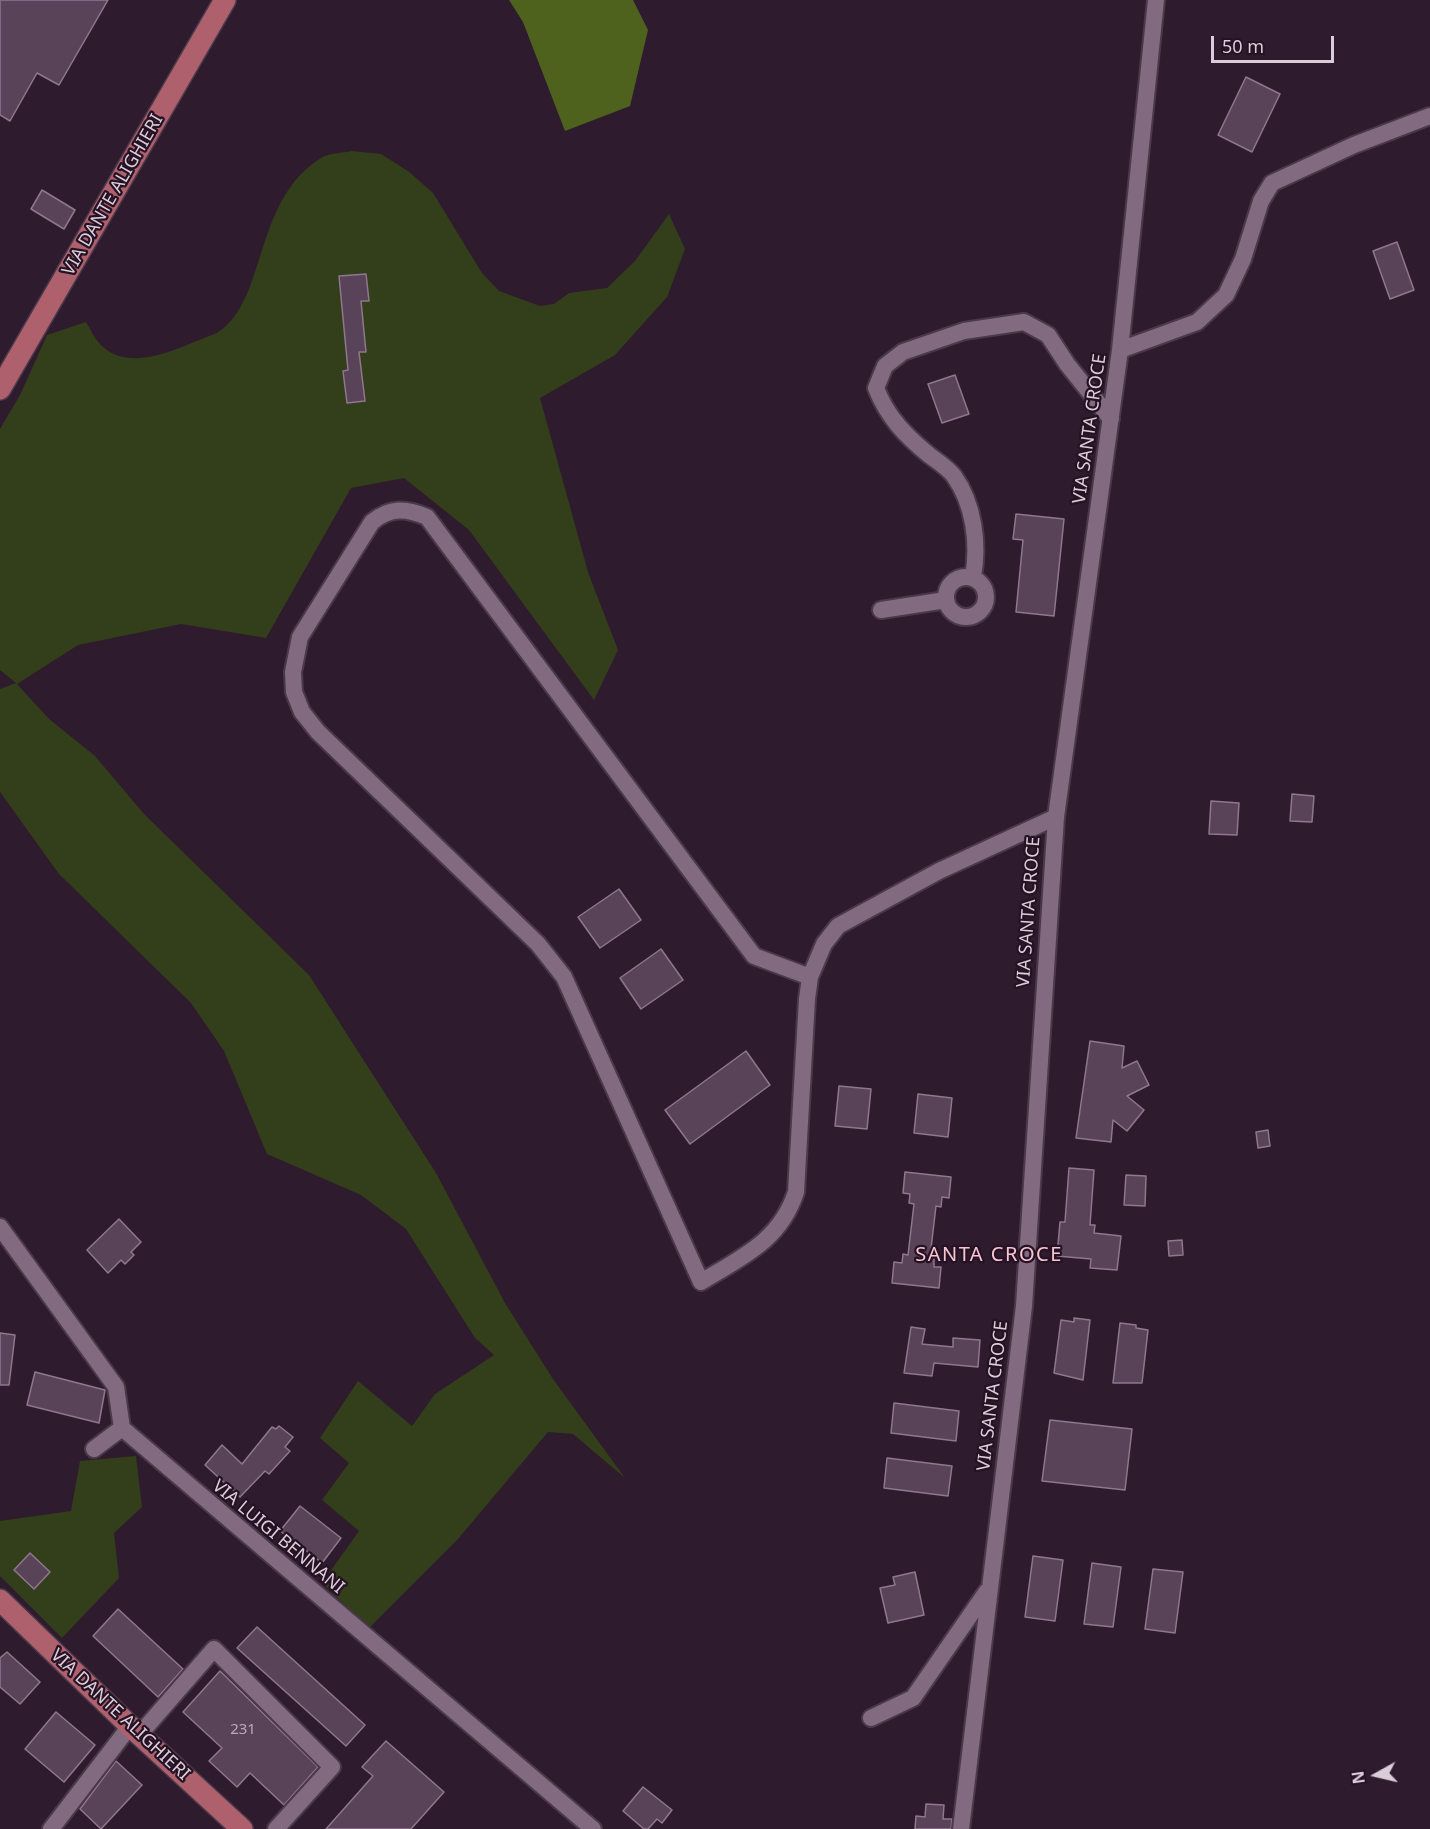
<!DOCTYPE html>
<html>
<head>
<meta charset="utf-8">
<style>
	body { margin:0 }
	#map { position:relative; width:1430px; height:1829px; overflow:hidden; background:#2f1b2e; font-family:"Noto Sans",sans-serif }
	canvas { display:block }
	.north { position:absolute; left:1346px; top:1745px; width:60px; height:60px; -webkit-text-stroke:4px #251224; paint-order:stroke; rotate:262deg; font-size:16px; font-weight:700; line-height:24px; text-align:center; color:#dacdd9 }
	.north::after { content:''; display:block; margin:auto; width:21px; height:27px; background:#dacdd9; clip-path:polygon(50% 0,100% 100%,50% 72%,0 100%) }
	.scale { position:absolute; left:1211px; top:36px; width:123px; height:27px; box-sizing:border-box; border:3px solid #dacdd9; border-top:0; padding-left:8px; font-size:18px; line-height:21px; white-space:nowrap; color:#dacdd9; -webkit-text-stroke:4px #251224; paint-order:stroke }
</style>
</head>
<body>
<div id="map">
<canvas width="1430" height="1829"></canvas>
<div class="north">N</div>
<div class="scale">50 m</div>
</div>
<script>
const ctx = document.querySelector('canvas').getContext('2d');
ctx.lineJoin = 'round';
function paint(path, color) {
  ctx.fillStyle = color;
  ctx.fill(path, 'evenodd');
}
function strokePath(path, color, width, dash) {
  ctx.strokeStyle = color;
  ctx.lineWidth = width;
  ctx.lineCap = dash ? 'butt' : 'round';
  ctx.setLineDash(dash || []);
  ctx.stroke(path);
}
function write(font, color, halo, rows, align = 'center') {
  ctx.font = font + ' "Noto Sans",sans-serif';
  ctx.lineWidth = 4.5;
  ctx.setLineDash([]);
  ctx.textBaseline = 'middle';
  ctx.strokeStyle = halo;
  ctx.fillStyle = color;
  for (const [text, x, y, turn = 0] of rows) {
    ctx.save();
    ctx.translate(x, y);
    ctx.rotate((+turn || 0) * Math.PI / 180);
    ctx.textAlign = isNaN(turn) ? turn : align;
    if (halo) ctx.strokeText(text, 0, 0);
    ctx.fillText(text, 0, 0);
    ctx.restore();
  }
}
paint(new Path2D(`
	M352,151L381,154L408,171L433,193L482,273L499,291L540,306L554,304L569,293L607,288L635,261L669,214L685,249L667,297L615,355L540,398L588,572L618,650L594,700L469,530L404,478L351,488L266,638L181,624L78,645L17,684L49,719L95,756L144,814L309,975L436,1173L505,1303L553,1379L625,1478L573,1434L548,1432L458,1539L369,1628L322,1583L359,1531L322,1500L349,1463L320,1438L358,1381L412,1426L435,1394L494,1355L475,1338L406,1229L361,1195L267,1154L224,1051L191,1003L59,874L0,792V689L16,683L0,670V429L20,395L47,335L86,322C91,330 95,340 102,346C133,375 183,345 217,333C268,301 252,201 321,158C329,153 343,153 352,151Z
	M136,1456L142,1507L114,1533L119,1578L62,1638L0,1576V1521L71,1511L80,1461Z`), '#333e1a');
paint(new Path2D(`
	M509,0H633L648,30L630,106L565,131L523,22Z`), '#4e621e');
const building = new Path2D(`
	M0,0H108L59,85L37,73L10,121L0,115Z
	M1246,77L1280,94L1252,152L1218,135Z
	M42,190L75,210L64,229L31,209Z
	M1397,242L1414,290L1390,299L1373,251Z
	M366,274L369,301H361L366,352H359L365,401L347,403L343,371L348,370L339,276Z
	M955,375L969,414L942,423L928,384Z
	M1016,514L1064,519L1054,616L1016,612L1023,540L1013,539Z
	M1292,794L1314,796L1312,822L1290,821Z
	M1211,801L1239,803L1237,835L1209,834Z
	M619,889L641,920L600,948L578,917Z
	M661,949L683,980L641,1009L620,978Z
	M1090,1041L1124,1046L1122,1068L1137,1061L1149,1085L1127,1096L1144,1110L1127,1131L1113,1120L1111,1142L1076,1138Z
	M746,1051L770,1085L690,1144L665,1110Z
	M839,1086L871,1089L867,1129L835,1126Z
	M918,1094L952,1098L948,1137L914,1133Z
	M1268,1130L1270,1146L1258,1148L1256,1132Z
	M1069,1168L1094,1170L1090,1225H1095L1094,1233L1121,1236L1117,1270L1090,1268L1091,1259L1057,1256L1060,1222H1065Z
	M905,1172L951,1177L949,1198L942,1197L941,1207L936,1206L930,1257H934V1267H941L939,1288L892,1283L894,1262L902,1263L903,1254L908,1255L914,1204L909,1203L910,1194L903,1193Z
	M1126,1175L1146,1176L1145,1206L1124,1205Z
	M119,1219L141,1242L131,1252L134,1255L125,1264L121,1260L108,1273L87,1250Z
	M1182,1240L1183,1255L1169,1256L1168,1241Z
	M1074,1318L1090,1320L1083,1380L1054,1373L1061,1320L1074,1322Z
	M1120,1323L1136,1325V1328L1148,1330L1142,1383H1113Z
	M911,1327L925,1329L922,1344L953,1347V1338L980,1340L978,1367L934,1363L932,1376L904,1373Z
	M0,1333L15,1335L9,1385H0Z
	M35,1372L105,1390L99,1423L27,1405Z
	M894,1403L959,1411L956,1441L891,1433Z
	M1050,1420L1132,1429L1125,1490L1042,1481Z
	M279,1426L293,1437L285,1447L290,1451L269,1474L265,1471L240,1497L205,1465L222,1445L242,1464L272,1427L276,1429Z
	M887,1458L952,1466L948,1496L884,1488Z
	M300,1506L341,1538L322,1563L280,1531Z
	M30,1553L50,1572L34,1589L14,1570Z
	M1033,1556L1063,1560L1055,1621L1025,1617Z
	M1092,1563L1121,1567L1113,1627L1084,1624Z
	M1153,1569L1183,1572L1175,1633L1145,1629Z
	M915,1572L924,1615L888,1623L880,1588L895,1585L893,1577Z
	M118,1609L183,1669L158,1697L93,1636Z
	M257,1627L365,1725L346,1746L237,1648Z
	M7,1652L40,1682L20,1704L0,1687V1658Z
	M220,1671L318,1767L284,1805L250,1773L237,1787L209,1761L222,1748L183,1712Z
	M56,1712L95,1745L64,1782L25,1749Z
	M386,1741L444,1792L411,1829H326L373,1776L362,1767Z
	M116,1761L142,1785L101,1829L80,1809Z
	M643,1787L672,1810L662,1823L657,1819L648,1829H644L623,1811Z
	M926,1804L944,1805L943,1819H952L951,1829H915L916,1816L925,1817Z`);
paint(building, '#594358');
strokePath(building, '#8f778e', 1.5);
const minor = new Path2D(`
	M1120,350L1197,322L1226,295L1243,259L1261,201L1272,183L1354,145L1430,116
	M946 597a20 20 0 1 1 40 0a20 20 0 1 1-40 0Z
	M973,577C979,544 974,504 954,476C948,468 937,461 929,455C906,436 887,417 876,388L885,366L903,352L964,331L1024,322L1048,335L1067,364L1111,419
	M881,610L946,600
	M810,977L754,956L427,517C406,508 390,507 372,522L300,637L293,672L294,692L302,712L318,732L538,944L564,977L701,1282C742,1257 780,1241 796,1192L807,999L810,977L824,944L838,926L939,871L1056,817
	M0,1227L116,1387L122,1428L593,1829
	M94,1449L122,1428
	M871,1718L913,1698L987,1591
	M140,1734L214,1649L332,1767L276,1829
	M51,1829L130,1726
	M961,1829L1024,1306L1056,817L1120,350L1156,0`);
const major = new Path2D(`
	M0,389L225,0
	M0,1600L130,1726L242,1829`);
strokePath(minor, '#493949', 20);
strokePath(major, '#493949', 24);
strokePath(minor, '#826a80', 16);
strokePath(major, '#ae606c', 21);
write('15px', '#baaab9', null, [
	["231",243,1730]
]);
write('18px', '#dacdd9', '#251224', [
	["VIA DANTE ALIGHIERI",113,195,-60],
	["VIA SANTA CROCE",1090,429,-82],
	["VIA SANTA CROCE",1029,912,-86],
	["VIA SANTA CROCE",993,1396,-83],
	["VIA LUIGI BENNANI",278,1537,40],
	["VIA DANTE ALIGHIERI",120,1715,43]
]);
ctx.letterSpacing = '1.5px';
write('20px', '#f8c5cf', '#251224', [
	["SANTA CROCE",989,1255]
]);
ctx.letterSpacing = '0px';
</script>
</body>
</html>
